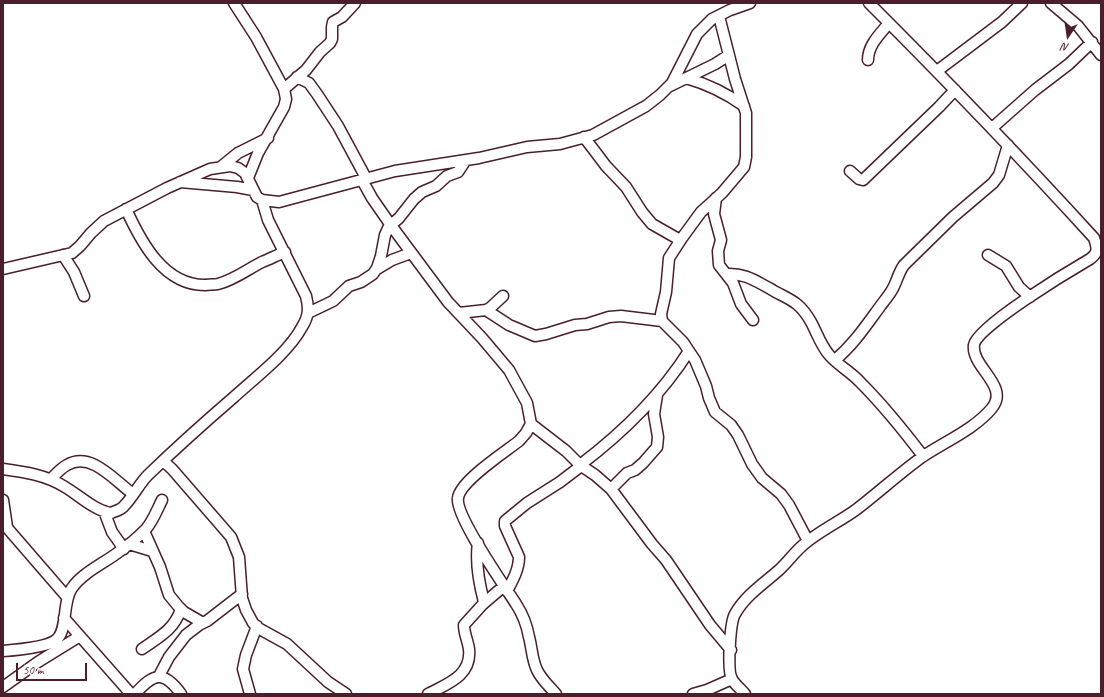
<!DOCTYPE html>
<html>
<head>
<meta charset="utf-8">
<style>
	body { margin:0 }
	#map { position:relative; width:1104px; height:697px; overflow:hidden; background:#fff; font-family:Caveat,sans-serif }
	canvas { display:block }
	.frame { position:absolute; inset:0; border:4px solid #4a1f2b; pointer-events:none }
	.north { position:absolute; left:1048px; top:16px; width:40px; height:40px; -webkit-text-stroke:3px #fff; paint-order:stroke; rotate:193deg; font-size:11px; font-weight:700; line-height:16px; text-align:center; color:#4a1f2b }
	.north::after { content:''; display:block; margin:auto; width:14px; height:18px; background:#4a1f2b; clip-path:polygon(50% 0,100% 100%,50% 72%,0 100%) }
	.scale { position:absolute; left:16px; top:663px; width:71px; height:18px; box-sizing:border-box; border:2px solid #4a1f2b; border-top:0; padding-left:5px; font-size:12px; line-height:14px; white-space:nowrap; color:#4a1f2b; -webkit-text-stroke:3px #fff; paint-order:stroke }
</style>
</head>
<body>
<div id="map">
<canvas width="1104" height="697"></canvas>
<div class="frame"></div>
<div class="north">N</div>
<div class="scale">50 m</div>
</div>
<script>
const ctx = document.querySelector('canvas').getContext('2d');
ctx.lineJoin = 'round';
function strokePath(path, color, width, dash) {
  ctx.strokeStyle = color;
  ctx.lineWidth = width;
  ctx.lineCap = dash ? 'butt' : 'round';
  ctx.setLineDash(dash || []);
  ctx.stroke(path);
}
const minor = new Path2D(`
	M234,3L256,37L284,89L286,99L284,107L258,153L248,178
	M1051,3L1078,26L1101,55
	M719,16L735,79L746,113V157L744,167L722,193L701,212L682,238L669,258L666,292L661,314L662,321L683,342L695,360L706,386L709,398L715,412L731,425L738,435L752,464L762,478L781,494L789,505L808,541
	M868,60C868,45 880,34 889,23
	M937,71L1002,22L1022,3
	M297,77L309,83L317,94L338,126L366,178
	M686,78C707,84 726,93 744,106
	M670,86L715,64L729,55
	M284,89L306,70L320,52L330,43L332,39V27L333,22L342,17L355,3
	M992,128L1035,90L1069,64L1092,42
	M584,137L606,166L626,187L642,212L652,224L680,240
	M222,166L238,153L268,138
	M850,171L859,179L863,180L939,107L955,90
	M362,180L372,198L390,224L448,302L482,338L509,370L527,403L531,424L526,433L519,441C505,452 460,481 458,498C455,516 504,585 516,604C522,613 527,626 529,637C532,648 532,660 537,670C541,679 549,686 556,694
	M180,182L237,187L253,190
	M716,198L714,214L721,240L718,251L719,265L733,283L741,304L753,320
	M126,209C141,242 164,286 206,285C210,284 214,285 218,284C234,280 248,269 262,262C270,259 277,255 285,252
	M391,225L399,218L414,199L422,192L436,186L447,176L458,172L466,160
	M63,255L74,272L84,296
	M988,255L1006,266L1019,287L1030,297
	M3,269L72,253L80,246L91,233L104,221L167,188L210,169L230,166L238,168L245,173L257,197L262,200L279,202L395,171L479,158L527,147L560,144L593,135L646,106L660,95L672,83L697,34L712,19L730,10L750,3
	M377,269L392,260L411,253
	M726,274C744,273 754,280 769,288C788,300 798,299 811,322C817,333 821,346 830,356C839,366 851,372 860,382C883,405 904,431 923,456
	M486,310L509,325L535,336L546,334L575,325L587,324L609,317L621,316L662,321
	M308,313L333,301L349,286L361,282L373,274L377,268L381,256L385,235L390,224
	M459,313L486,310L490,308L503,296
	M835,360C853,345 865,327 879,308C883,302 888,297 892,290C897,282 898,273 904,265L953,217L993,183L999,175L1008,145
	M531,424L566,451L580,465L595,475L611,489L652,544L666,560L710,625L731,650
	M163,461L172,469L231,537L239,557L242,598L246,610L253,623L258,628L287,644L328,682L346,694
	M580,465C621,434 661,395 689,351
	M3,469C25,472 46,475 65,487C80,496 94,510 111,513C115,511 121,510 124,506C133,497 139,484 148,475C176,448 205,422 234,397C256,377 288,353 302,327C309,316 309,308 306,296L268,220L262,200
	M51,479C55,475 61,468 67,465C91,451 114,480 133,494
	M611,489L627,473L635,470L643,463L657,447L658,437L654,414L657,395
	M3,500L7,527L9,530L67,597
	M104,511L112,532L124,549
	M144,531L160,567L169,595L178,606L184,612L203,623
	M478,543C475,563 479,583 484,602
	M129,544L152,551
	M507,591C513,580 519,569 519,557L505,526V521L527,503L560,482L581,466
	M64,618L131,694
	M142,649C159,637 174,630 181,609
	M3,651C16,650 47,647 56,640C68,631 62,602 72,588C83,572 105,563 120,551C129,545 138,537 146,529C153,521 157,510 162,500
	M159,676L169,657L186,635L199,625L207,621L242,594
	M3,687L38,662L80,636
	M135,694C153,674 163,669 181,694
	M250,694L243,669L246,655L257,626
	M428,694C447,684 472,676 469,649C468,641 464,634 464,625L483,604L504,586
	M693,694L707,690L732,679
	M745,694C741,689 735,685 732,679C727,671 730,622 735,614C745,596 763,584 778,571C787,563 793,554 802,546C817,532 841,521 857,509C879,492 900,473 922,457C944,442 975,429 992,408C1010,386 971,367 974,345C976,327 1071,270 1090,259C1099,253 1097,247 1094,238C1021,158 946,80 869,3`);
strokePath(minor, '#4a1f2b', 13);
strokePath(minor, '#fff', 10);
</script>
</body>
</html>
